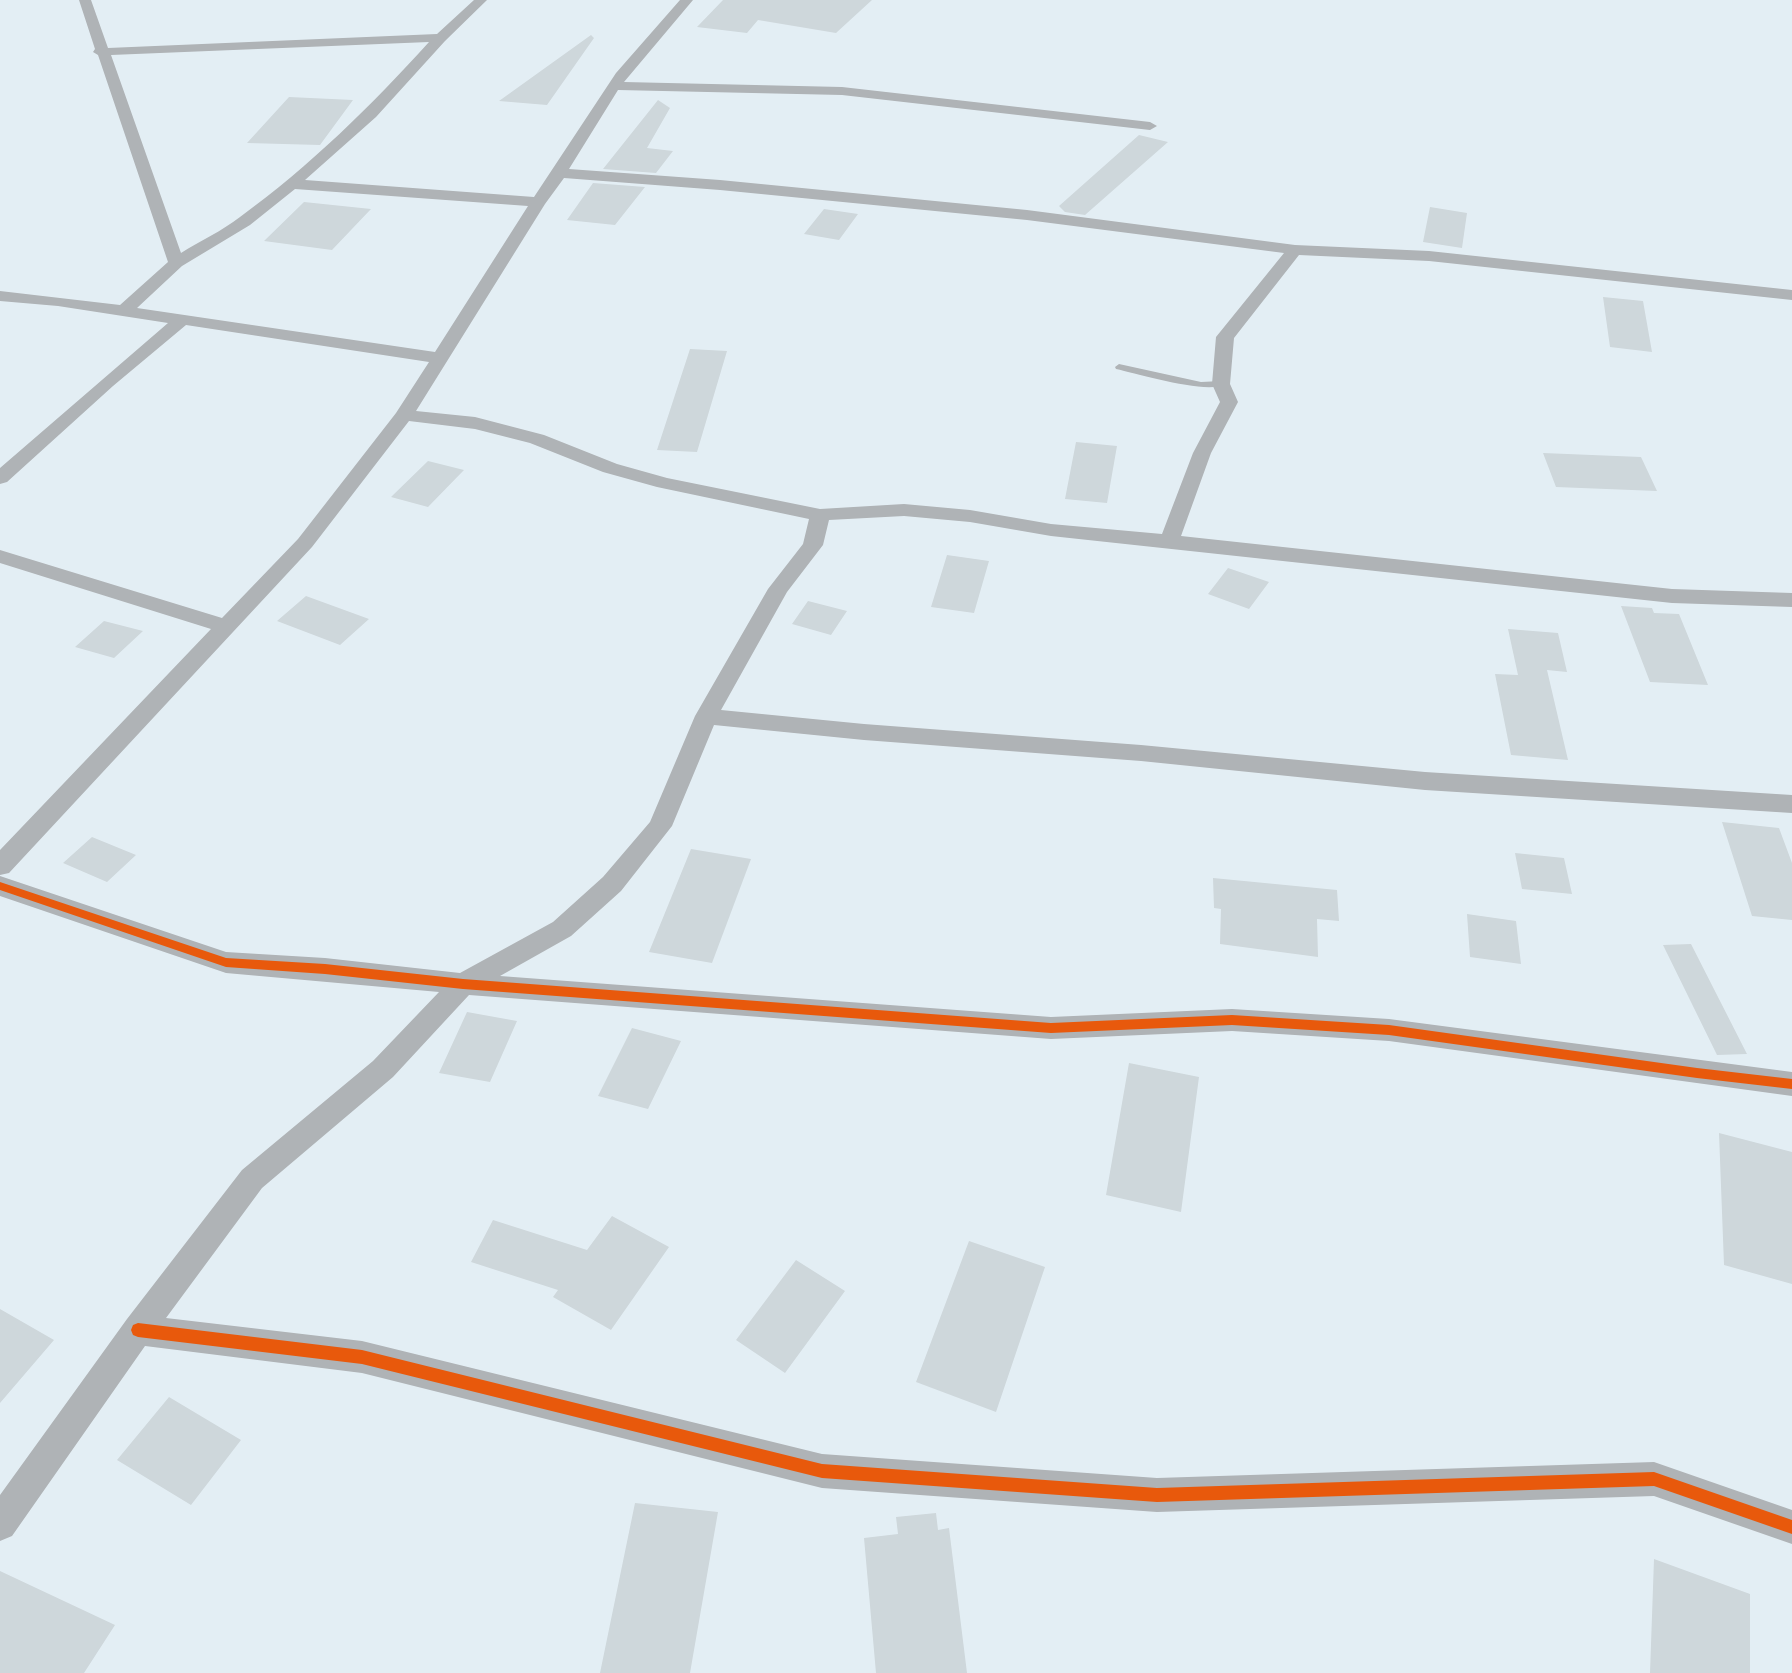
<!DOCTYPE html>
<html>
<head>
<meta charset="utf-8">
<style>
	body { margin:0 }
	canvas { display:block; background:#e3eef4 }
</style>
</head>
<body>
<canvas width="1792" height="1673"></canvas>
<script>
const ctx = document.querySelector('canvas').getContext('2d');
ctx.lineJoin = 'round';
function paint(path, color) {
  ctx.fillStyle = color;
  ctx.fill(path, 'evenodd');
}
paint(new Path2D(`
	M723,0H872L836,33L758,20L747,33L697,27Z
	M591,35L594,38L547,105L499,101Z
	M289,97L353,100L320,145L247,143Z
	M658,100L670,108L647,148L673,151L656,173L603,169Z
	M1139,135L1168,142L1085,215L1065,212L1059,206Z
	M593,183L645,187L615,225L567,220Z
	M304,202L371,209L332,250L264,241Z
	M1430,207L1467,213L1462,248L1423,242Z
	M824,209L858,214L839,240L804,234Z
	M1603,297L1643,301L1652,352L1610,347Z
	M690,349L727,351L697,452L657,450Z
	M1076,442L1117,446L1107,503L1065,499Z
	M1543,453L1641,457L1657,491L1556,487Z
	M428,461L464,470L428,507L391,497Z
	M947,555L989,561L974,613L931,607Z
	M1228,568L1269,582L1249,609L1208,594Z
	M306,596L369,619L340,645L277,621Z
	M808,601L847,611L831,635L792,624Z
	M1621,606L1652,608L1654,613L1679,614L1708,685L1650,682Z
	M104,621L143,631L114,658L75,647Z
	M1508,629L1558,633L1567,672L1547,670L1568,760L1511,755L1495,674L1518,675Z
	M1722,822L1779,828L1792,863V920L1752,916Z
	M92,837L136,855L107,882L63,863Z
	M691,849L751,859L712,963L649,952Z
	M1515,853L1564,858L1572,894L1522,889Z
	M1213,878L1337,890L1339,921L1317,919L1318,957L1220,944L1221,909L1214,908Z
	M1467,914L1516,921L1521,964L1470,957Z
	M1691,944L1747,1054L1717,1055L1663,945Z
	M467,1012L517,1021L490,1082L439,1073Z
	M632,1028L681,1041L648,1109L598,1096Z
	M1129,1063L1199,1077L1181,1212L1106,1195Z
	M1719,1133L1792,1152V1284L1724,1265Z
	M612,1216L669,1247L611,1330L553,1297L558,1290L471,1262L493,1220L587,1250Z
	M969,1241L1045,1267L996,1412L916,1382Z
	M796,1260L845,1291L785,1373L736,1340Z
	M0,1309L54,1340L0,1403Z
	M169,1397L241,1440L191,1505L117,1460Z
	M635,1503L718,1512L690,1673H600Z
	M936,1513L938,1530L949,1528L967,1673H876L864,1538L898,1534L896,1517Z
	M1654,1559L1750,1594V1673H1650Z
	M0,1571L115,1625L84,1673H0Z`), '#ced7db');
paint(new Path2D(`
	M1119,364L1201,382L1221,381L1225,384C1208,395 1139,374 1116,369L1115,367Z`), '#afb3b6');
paint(new Path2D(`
	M79,0H91L108,48L437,34L474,0H487L445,41L376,117L305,180L534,197L616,73L680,0H693L624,82L842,87L1150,122L1157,126L1150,130L842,95L618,90L569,169L720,180L1027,210L1295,245L1429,251L1792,290V300L1429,261L1299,255L1234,338L1230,384L1238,402L1211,453L1181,536L1672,589L1792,593V607L1672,603L1051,536L970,522L904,516L829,520L823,545L787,592L721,710L864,724L1141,745L1425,772L1792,795V813L1425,790L1141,761L864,740L714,725L672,826L621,891L571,936L500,976L1051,1017L1232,1009L1389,1019L1792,1072V1096L1389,1041L1232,1031L1051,1039L469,995L393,1077L262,1188L166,1318L362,1341L822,1454L1157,1478L1654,1462L1792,1510V1544L1654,1496L1157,1512L822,1488L362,1373L145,1346L12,1536L0,1541V1495L127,1319L242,1170L373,1061L439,992L226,973L0,896V876L226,952L325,958L460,973L553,922L603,877L650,822L695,716L768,589L803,544L809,519L657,487L603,472L530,443L475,429L409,421L312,547L9,873L0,875V850L211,629L0,563V550L222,618L298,539L396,413L429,362L186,325L113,386L7,482L0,484V468L168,323L58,306L0,301V291L120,305L168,262L98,55L93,52L95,49ZM429,42C371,106 310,166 240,217C222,231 200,241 181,253L111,55ZM564,178L720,190L1027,220L1284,253L1216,337L1212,384L1220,402L1193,453L1162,534L1051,524L970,510L904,504L820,509L667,478L617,464L544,435L475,417L416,411L545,204ZM295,189L528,206L435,352L137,308L182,266L250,225Z`), '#afb3b6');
paint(new Path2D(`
	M0,882L226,958L325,964L463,979L1051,1023L1232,1015L1389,1025L1697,1068L1792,1079V1089L1697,1078L1389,1035L1232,1025L1051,1033L463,989L325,974L226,967L0,890Z
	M138,1323L362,1350L822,1464L1157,1488L1654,1472L1792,1520V1534L1654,1486L1157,1502L822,1478L362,1364L138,1337L133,1335L131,1330L133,1325Z`), '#e8590c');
</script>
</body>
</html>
